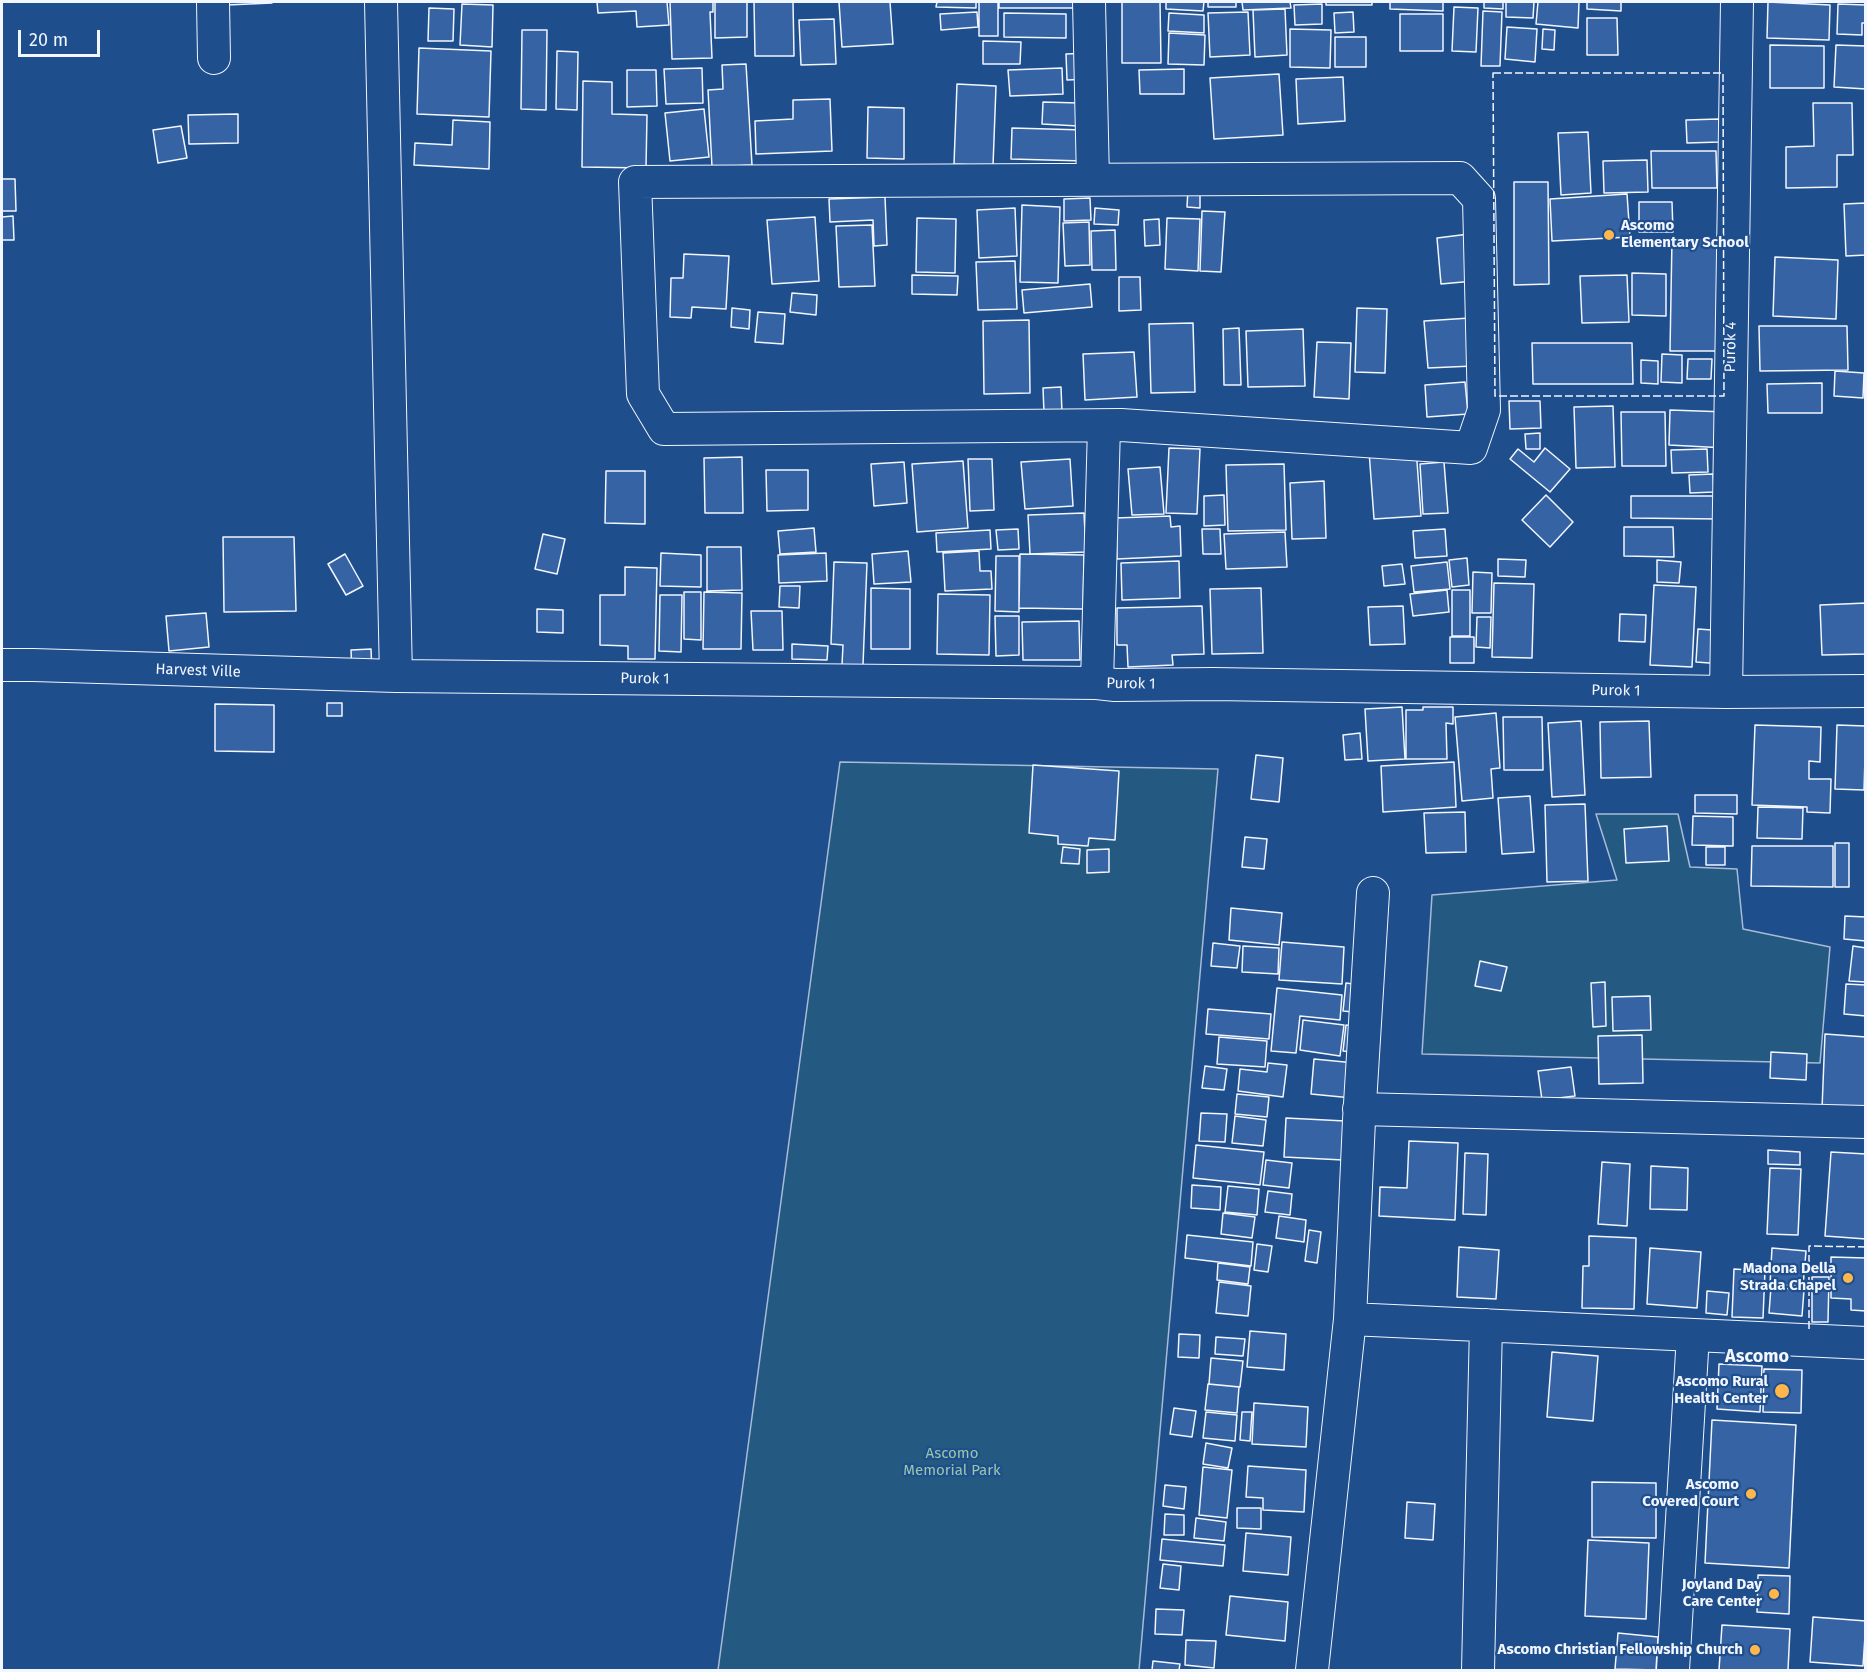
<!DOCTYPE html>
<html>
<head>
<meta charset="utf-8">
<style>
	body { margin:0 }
	#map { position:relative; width:1867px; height:1672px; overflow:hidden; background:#1f4e8c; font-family:"Fira Sans",sans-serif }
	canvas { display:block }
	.frame { position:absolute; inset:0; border:3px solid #f2f6ff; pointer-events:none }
	.scale { position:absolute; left:18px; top:30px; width:82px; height:27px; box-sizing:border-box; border:3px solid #f2f6ff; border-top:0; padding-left:8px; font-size:18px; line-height:21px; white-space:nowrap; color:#f2f6ff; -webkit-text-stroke:4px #1f4e8c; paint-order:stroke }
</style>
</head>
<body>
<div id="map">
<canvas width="1867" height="1672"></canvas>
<div class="frame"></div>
<div class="scale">20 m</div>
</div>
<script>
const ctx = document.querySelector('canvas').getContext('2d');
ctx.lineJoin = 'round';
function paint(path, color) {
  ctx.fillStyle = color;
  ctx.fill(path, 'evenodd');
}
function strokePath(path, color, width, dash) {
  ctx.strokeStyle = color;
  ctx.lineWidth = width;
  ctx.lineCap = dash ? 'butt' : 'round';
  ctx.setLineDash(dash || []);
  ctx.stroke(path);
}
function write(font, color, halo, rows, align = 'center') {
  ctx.font = font + ' "Fira Sans",sans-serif';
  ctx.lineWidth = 4.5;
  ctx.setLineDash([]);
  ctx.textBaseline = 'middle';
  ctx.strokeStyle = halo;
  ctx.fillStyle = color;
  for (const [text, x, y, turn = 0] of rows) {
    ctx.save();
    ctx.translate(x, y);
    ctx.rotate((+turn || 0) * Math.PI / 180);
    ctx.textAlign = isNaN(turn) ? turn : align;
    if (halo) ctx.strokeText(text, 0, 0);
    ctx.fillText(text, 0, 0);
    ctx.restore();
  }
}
const green = new Path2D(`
	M840,762L1218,769L1139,1670H718Z
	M1596,814H1678L1690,867L1737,869L1743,929L1830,947L1820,1063L1422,1054L1432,895L1617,880Z`);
paint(green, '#245a82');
strokePath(green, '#a8bbd7', 1.5);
const building = new Path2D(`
	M227,2H272V3L227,5Z
	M597,2H667L669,25L637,27L636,11L598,13Z
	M670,2H713V12H710L712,58L672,59Z
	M715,2H747V37L715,38Z
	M754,2H793L794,56H755Z
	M839,2H890L893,44L842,47Z
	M937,2H976V8L936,7Z
	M979,2H998V36H979Z
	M999,2H1087V8H999Z
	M1122,2H1160L1161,63H1122Z
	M1166,2H1204L1203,11L1166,9Z
	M1208,2H1236V7H1208Z
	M1242,2H1290L1291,8L1243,10Z
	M1326,2H1372V5H1326Z
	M1390,2H1443V11L1390,9Z
	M1484,2H1503V9L1484,8Z
	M1506,2H1534L1533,18L1506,17Z
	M1538,2H1579L1578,28L1536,24Z
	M1587,2H1621V11L1587,9Z
	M1768,2L1830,5L1829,40L1767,38Z
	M462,4L493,5L492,47L460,45Z
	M1322,4V24L1295,25L1294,5Z
	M1838,4L1866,5V23H1862V35L1837,34Z
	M1454,7L1478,8L1476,52L1452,51Z
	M429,8L454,9L453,41H428Z
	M1285,9L1287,55L1255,57L1253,10Z
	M1483,11L1502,12L1500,66H1481Z
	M977,12L978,27L941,30L940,14Z
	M1248,12L1250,55L1210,57L1208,13Z
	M1353,12L1354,32L1335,33L1334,13Z
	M1004,13L1066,14V38L1004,37Z
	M1169,13L1204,15V33L1168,31Z
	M1400,14H1443V51H1400Z
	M1587,18H1617L1618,55H1587Z
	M834,19L836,64L801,65L799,20Z
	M1507,27L1537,29L1535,62L1505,59Z
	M1290,29L1331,30L1330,68L1290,67Z
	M1543,29L1555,30L1554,50L1542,49Z
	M522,30H547L546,110L521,109Z
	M1169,33L1205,35L1204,65L1168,64Z
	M1335,37H1366V67H1335Z
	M983,41L1021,42L1020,64H983Z
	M1770,45L1824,46V88H1770Z
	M1836,45L1866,46V89L1834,87Z
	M419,48L491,51L489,117L417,114Z
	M557,51L578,52L577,110L556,109Z
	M1088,53L1089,79L1067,80L1066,54Z
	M746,64L752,165L712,167L708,90L723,89L722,65Z
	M702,68L703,103L666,104L664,69Z
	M1062,68L1063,94L1010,96L1008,70Z
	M1184,69V94H1140L1139,70Z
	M627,70H656L657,106L627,107Z
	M1279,74L1283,135L1214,139L1210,78Z
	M1343,77L1345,121L1298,124L1296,79Z
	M583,81L612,82V114L647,115L646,168L582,167Z
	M957,84L996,86L993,166L954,164Z
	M830,99L832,151L756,154L755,121L793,119V100Z
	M1043,102L1079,103L1078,126L1042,124Z
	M1813,103H1852L1853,155H1837V187L1786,188V147L1814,146Z
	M868,107L904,108V159L867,158Z
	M704,109L709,157L670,161L665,113Z
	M238,114V143L189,144L188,115Z
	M1719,119L1720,142L1687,143L1686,120Z
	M453,120L490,122L489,169L414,165L415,143L452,145Z
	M181,126L187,158L158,163L153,130Z
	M1012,128L1085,130L1084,161L1011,159Z
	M1588,132L1591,193L1561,195L1558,133Z
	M1651,151H1716L1717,188H1652Z
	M1647,160L1648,192L1604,193L1603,161Z
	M2,179H15L16,211H2Z
	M1514,182H1548L1549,284L1514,285Z
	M1188,189L1200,190V208L1187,207Z
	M1627,194L1630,237L1552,241L1550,199Z
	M885,197L887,245L874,246L873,220L830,222L829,199Z
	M1090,198L1091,220L1064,221V199Z
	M1639,202H1672L1673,232H1639Z
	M1866,203V255L1846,256L1844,204Z
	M1022,205L1060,207L1058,283L1020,282Z
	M1015,208L1017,256L979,258L977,210Z
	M1095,208L1119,210L1118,225L1094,224Z
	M1202,211L1225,212L1221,272L1200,271Z
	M13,216L14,240H2V217Z
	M815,217L819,281L772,284L767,220Z
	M917,218L956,219L955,273L916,272Z
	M1167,218L1200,219L1198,271L1165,269Z
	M1159,219L1160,245L1145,246L1144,220Z
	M1089,222L1090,265L1065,266L1063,223Z
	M872,225L875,286L839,287L836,226Z
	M1115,230L1116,270H1092L1091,231Z
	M1469,234L1474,281L1441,284L1437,238Z
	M1672,239L1718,240L1717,351H1670Z
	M684,254L729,256L726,309L692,307L691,318L670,317L671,278H683Z
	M1775,257L1838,260L1836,319L1773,316Z
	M1015,261L1017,309L978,310L976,262Z
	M1632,273L1666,274V316L1632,315Z
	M912,275L958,276L957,295L912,294Z
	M1627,275L1629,322L1582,323L1580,276Z
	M1119,277H1140L1141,310L1119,311Z
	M1090,284L1092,307L1024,313L1022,290Z
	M792,293L817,295L816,315L790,312Z
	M732,308L750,310L749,329L731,327Z
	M1357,308L1387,309L1385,373L1355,372Z
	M758,312L785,314L783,344L755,342Z
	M1470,318L1473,366L1428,368L1424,321Z
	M1029,320L1030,393L984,394L983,321Z
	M1193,323L1195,392L1151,393L1149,324Z
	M1759,326H1847L1848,370L1760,371Z
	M1239,328L1241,385H1224L1223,329Z
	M1303,329L1305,386L1248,387L1246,331Z
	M1317,342L1351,343L1349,399L1314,397Z
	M1532,343H1632L1633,384H1533Z
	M1134,352L1137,397L1085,400L1083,354Z
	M1662,354L1682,355V383L1661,382Z
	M1688,359H1712L1711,379H1687Z
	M1641,360L1658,361V384L1641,383Z
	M1835,371L1864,373L1863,398L1834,396Z
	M1465,382L1468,414L1427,417L1425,385Z
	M1822,383V413H1768L1767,384Z
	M1061,387L1062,413H1044L1043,388Z
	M1509,401H1540L1541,428L1510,429Z
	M1613,406L1615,467L1576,468L1574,407Z
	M1670,410L1727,412L1726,448L1669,445Z
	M1621,412H1665L1666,466H1622Z
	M1540,433V449H1526L1525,434Z
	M1169,448L1200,449L1197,514L1166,513Z
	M1416,448L1421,516L1374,519L1369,451Z
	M1545,448L1570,469L1550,492L1510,459L1518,449L1534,462Z
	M1707,449L1708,472L1672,473L1671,450Z
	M742,457L743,513H705L704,458Z
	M968,459H992L994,510L970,511Z
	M1070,459L1073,506L1025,509L1021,462Z
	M963,461L968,528L917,532L912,464Z
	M904,462L907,503L874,506L871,464Z
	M1444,462L1448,513L1423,514L1420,464Z
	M1284,464L1286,530L1228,531L1226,465Z
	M1160,467L1164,514L1132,515L1128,469Z
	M766,470H808V510L767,511Z
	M606,471H645V524L605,523Z
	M1713,474L1714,492L1690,493L1689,475Z
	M1324,481L1326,538L1292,539L1290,483Z
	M1224,495L1225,525L1204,526V496Z
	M1546,495L1573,522L1550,547L1522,520Z
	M1631,496H1719V519L1631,518Z
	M1084,513L1086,552L1030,554L1028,515Z
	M1170,516L1171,527L1180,526L1181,556L1117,559L1116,518Z
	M1624,527H1673L1674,557L1624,556Z
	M814,528L816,552L780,554L778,531Z
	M1018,529L1019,549L998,550L996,530Z
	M1202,529H1220L1221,554H1203Z
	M1445,529L1447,556L1415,558L1413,531Z
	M990,530L991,549L937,552L936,533Z
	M1285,532L1287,567L1226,569L1224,534Z
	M543,534L565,539L557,574L535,569Z
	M223,537H294L296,611L224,612Z
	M707,547H741L742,590L707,591Z
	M908,551L911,582L874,584L872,554Z
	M979,551L980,571H991L992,589L945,591L943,553Z
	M661,553L701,555V587L660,586Z
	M826,553L827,581L779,583L778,555Z
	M345,554L363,586L346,595L328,564Z
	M1020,554L1084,555L1083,609L1019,608Z
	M996,556H1019V612L995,611Z
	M1467,558L1469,585L1452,587L1449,560Z
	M1498,559L1526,560L1525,577L1498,576Z
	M1657,560L1681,562L1679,583L1657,582Z
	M1179,561L1180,598L1122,600L1121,563Z
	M834,562L867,563L863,665H842L843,645L831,644Z
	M1447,562L1450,589L1414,592L1411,566Z
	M1402,564L1405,584L1384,586L1382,566Z
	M625,567L657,568L655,659H628V646L600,645V595H625Z
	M1473,572L1492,573L1491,613H1472Z
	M1494,583L1534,584L1532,658L1492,657Z
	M1654,585L1696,587L1692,667L1650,665Z
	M780,586H800L799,608L779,607Z
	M871,588L910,589V649H871Z
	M1261,588L1263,653L1212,654L1210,589Z
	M1447,590L1449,612L1413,616L1410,594Z
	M1452,590H1470V636H1452Z
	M684,592H701V640L684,639Z
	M704,592L742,593L741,649H703Z
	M938,594L990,595L989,655L937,654Z
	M660,595H682L681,652L659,651Z
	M1866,603V654L1822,655L1820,605Z
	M1202,606L1204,654L1172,655L1173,665L1128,667L1127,645H1117V608Z
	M1403,606L1405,644L1370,645L1368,607Z
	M537,609L563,610V633L537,632Z
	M751,611H782L783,650H753Z
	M206,613L209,647L169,651L166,616Z
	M1620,614L1646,615L1645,642L1619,641Z
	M995,616H1019V655L996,656Z
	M1477,617H1491L1490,648L1476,647Z
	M1079,621L1080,660H1023L1022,622Z
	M1698,629L1725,631L1723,664L1696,662Z
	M1450,637H1474V663H1450Z
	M792,644L828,646L827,660L792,659Z
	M371,649L372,672L352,673L351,650Z
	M327,703H342V716H327Z
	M215,704L274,705V752L215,751Z
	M1402,707L1405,759L1368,761L1365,709Z
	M1423,707H1453V724L1446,723L1447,759H1406V710H1423Z
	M1496,713L1500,768L1491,769L1493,798L1462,801L1455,717Z
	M1503,717H1542L1543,770H1504Z
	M1581,721L1585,795L1552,797L1548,723Z
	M1649,721L1651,777L1601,778L1600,722Z
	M1755,725L1821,727L1820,762L1809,761V779H1831L1830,813L1807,812V807L1752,805Z
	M1837,725L1866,726L1864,790L1835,789Z
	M1360,733L1362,759L1345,760L1343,735Z
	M1256,755L1283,758L1279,802L1251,799Z
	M1454,762L1456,807L1383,812L1381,766Z
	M1033,765L1119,771L1115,840L1089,838L1088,846L1058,844V836L1029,833Z
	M1695,795H1737V814L1695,813Z
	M1530,796L1534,852L1502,854L1498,798Z
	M1585,804L1588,881L1547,882L1545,805Z
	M1758,807L1803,808L1802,839L1757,838Z
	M1465,812L1466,852L1426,853L1424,813Z
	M1693,816L1733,817V846L1692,845Z
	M1667,826L1669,861L1626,863L1624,829Z
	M1245,837L1267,839L1264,869L1242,867Z
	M1835,843H1849V887H1835Z
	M1752,846H1833V887L1751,886Z
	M1063,847L1080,849L1079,864L1061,863Z
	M1706,847H1725V865H1706Z
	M1109,849V872L1087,873V850Z
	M1231,908L1282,913L1279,945L1229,940Z
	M1845,916L1866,917V941L1844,939Z
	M1282,942L1344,947L1342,984L1279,980Z
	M1213,943L1240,946L1237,968L1211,966Z
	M1243,946L1279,948L1278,974L1242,972Z
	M1853,946L1866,948V982L1849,981Z
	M1480,961L1507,967L1501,991L1475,986Z
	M1605,982L1606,1026L1593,1027L1591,983Z
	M1346,983L1367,986L1364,1013L1343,1011Z
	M1846,984L1866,985V1016L1844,1014Z
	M1277,988L1342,995L1340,1020L1300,1016L1296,1053L1271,1051Z
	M1650,996L1651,1030L1613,1031L1612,997Z
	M1208,1009L1271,1014L1269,1039L1206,1034Z
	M1303,1020L1344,1025L1340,1056L1300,1050Z
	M1346,1025L1364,1028L1361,1053L1343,1051Z
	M1825,1034L1866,1037V1112L1822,1109Z
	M1642,1035L1643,1083L1599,1084L1598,1036Z
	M1219,1037L1267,1041L1265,1067L1217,1064Z
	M1771,1052L1807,1054L1806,1080L1770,1078Z
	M1314,1059L1355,1063L1352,1098L1311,1094Z
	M1268,1063L1287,1065L1283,1097L1238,1091L1240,1069L1267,1072Z
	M1205,1066L1227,1069L1224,1090L1202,1088Z
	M1571,1067L1575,1096L1542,1100L1538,1071Z
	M1237,1094L1269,1097L1267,1117L1235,1114Z
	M1201,1113L1227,1114L1225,1142L1199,1141Z
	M1235,1116L1266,1120L1263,1146L1232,1143Z
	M1286,1118L1345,1121L1343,1160L1284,1157Z
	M1409,1141L1458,1143L1455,1220L1379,1216L1380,1187L1407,1188Z
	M1196,1145L1264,1152L1260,1185L1193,1178Z
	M1768,1150L1800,1152V1165L1768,1164Z
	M1831,1152L1866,1154V1239L1825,1236Z
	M1465,1153L1488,1154L1486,1215L1463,1214Z
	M1266,1160L1292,1163L1289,1188L1263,1185Z
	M1602,1162L1630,1164L1627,1226L1598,1224Z
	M1651,1166L1688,1168L1687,1210L1650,1209Z
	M1770,1168L1801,1169L1798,1235L1767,1234Z
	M1192,1185L1221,1187L1220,1210L1191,1208Z
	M1228,1186L1259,1189L1257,1215L1225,1212Z
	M1268,1191L1292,1194L1290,1215L1265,1212Z
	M1223,1213L1255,1217L1252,1238L1221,1234Z
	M1279,1216L1306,1220L1304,1242L1276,1238Z
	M1309,1230L1321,1232L1317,1263L1305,1261Z
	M1187,1235L1253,1242L1251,1266L1185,1258Z
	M1589,1236L1636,1238L1634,1309L1582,1308L1583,1266H1589Z
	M1257,1244L1272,1246L1268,1272L1254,1270Z
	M1459,1247L1499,1250L1496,1299L1457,1297Z
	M1650,1248L1701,1252L1697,1308L1647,1304Z
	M1772,1248L1806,1251L1803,1286L1770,1284Z
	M1831,1257L1866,1258V1311L1851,1310V1299L1831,1298Z
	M1218,1263L1250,1267L1248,1284L1217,1280Z
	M1734,1269L1765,1271L1763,1318L1732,1317Z
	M1812,1277H1829L1828,1322H1812Z
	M1219,1282L1251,1286L1248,1316L1216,1313Z
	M1771,1287L1804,1290L1802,1316L1769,1313Z
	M1707,1291L1729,1293L1727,1315L1706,1313Z
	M1250,1331L1286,1334L1284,1370L1247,1367Z
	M1179,1334L1200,1335L1199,1358L1178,1357Z
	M1216,1337L1245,1339L1243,1356L1215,1354Z
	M1552,1352L1598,1356L1593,1421L1547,1417Z
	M1211,1358L1243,1361L1240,1387L1209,1384Z
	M1719,1364L1762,1366L1760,1412L1717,1409Z
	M1764,1369L1802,1370L1801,1413L1763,1412Z
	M1208,1384L1239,1387L1237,1413L1205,1410Z
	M1254,1403L1308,1407L1306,1447L1252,1444Z
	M1174,1408L1196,1411L1192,1437L1170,1434Z
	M1206,1412L1237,1415L1235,1441L1203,1438Z
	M1242,1412H1252L1250,1441L1240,1440Z
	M1712,1420L1796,1425L1789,1568L1705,1563Z
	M1206,1443L1232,1448L1228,1468L1203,1464Z
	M1248,1466L1306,1470L1304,1512L1263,1510V1498L1246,1497Z
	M1203,1467L1232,1470L1227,1518L1199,1515Z
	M1592,1482L1656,1483V1538L1592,1537Z
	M1165,1485L1186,1487L1184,1509L1163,1506Z
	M1407,1502L1435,1504L1433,1540L1405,1538Z
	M1237,1508H1261V1529L1237,1528Z
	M1165,1514L1184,1515V1535H1164Z
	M1196,1518L1226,1522L1224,1541L1194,1538Z
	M1246,1533L1291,1537L1288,1575L1243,1571Z
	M1162,1539L1225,1545L1223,1566L1160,1560Z
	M1588,1540L1649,1543L1646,1619L1585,1616Z
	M1163,1564L1181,1566L1179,1590L1160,1588Z
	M1758,1575L1790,1576L1789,1614L1757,1612Z
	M1230,1596L1288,1602L1285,1641L1226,1635Z
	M1156,1609L1184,1610L1182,1635L1155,1634Z
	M1813,1617L1866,1621L1863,1666L1810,1662Z
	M1722,1625L1790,1629L1788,1670H1719Z
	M1618,1633L1658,1637L1656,1670L1615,1669Z
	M1186,1640L1216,1641L1214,1668L1185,1665Z
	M1153,1661L1180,1664L1179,1670H1152Z`);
paint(building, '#3563a3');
strokePath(building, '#f2f6ff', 1.5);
const minor = new Path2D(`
	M213,2L214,58
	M381,2L396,676
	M1089,2L1093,180
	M1460,178L1479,199L1484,410L1471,448L1121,425L664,429L643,394L635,182Z
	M2,665H33L396,676L1097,683L1115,685L1213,684L1726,692L1866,691
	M1097,683L1104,426
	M1726,692L1737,2
	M1359,1109L1866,1122
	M1350,1319L1866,1343
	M1312,1670L1350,1319L1359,1120L1373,893
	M1478,1670L1486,1325
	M1673,1670L1693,1335`);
strokePath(minor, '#f2f6ff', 34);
strokePath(minor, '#1f4e8c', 32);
strokePath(new Path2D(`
	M1493,73H1723L1724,396H1495Z
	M1809,1329V1246L1866,1247`), '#f2f6ff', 1.5, [8, 3]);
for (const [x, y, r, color] of [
	[1609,235,6,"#ffb74d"],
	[1848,1278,6,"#ffb74d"],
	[1782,1391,8,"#ffb74d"],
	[1751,1494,6,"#ffb74d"],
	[1774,1594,6,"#ffb74d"],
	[1755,1650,6,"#ffb74d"]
]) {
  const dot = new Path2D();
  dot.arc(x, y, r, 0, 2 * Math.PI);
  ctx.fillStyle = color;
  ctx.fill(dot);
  strokePath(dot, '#1f4e8c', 2);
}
write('bold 15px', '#f2f6ff', '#1f4e8c', [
	["Ascomo",1621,226,"left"],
	["Elementary School",1621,243,"left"],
	["Madona Della",1836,1269],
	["Strada Chapel",1836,1286],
	["Ascomo Rural",1768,1382],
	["Health Center",1768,1399],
	["Ascomo",1739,1485],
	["Covered Court",1739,1502],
	["Joyland Day",1762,1585],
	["Care Center",1762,1602],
	["Ascomo Christian Fellowship Church",1743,1650]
], 'right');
write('15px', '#f2f6ff', '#1f4e8c', [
	["Purok 4",1731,347,-89],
	["Harvest Ville",198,671,2],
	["Purok 1",645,679,1],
	["Purok 1",1131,684,1],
	["Purok 1",1616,691,1]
]);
write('15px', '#97c8a6', '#1f4e8c', [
	["Ascomo",952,1454],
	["Memorial Park",952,1471]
]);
write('bold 18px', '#f2f6ff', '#1f4e8c', [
	["Ascomo",1757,1357]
]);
</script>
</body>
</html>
